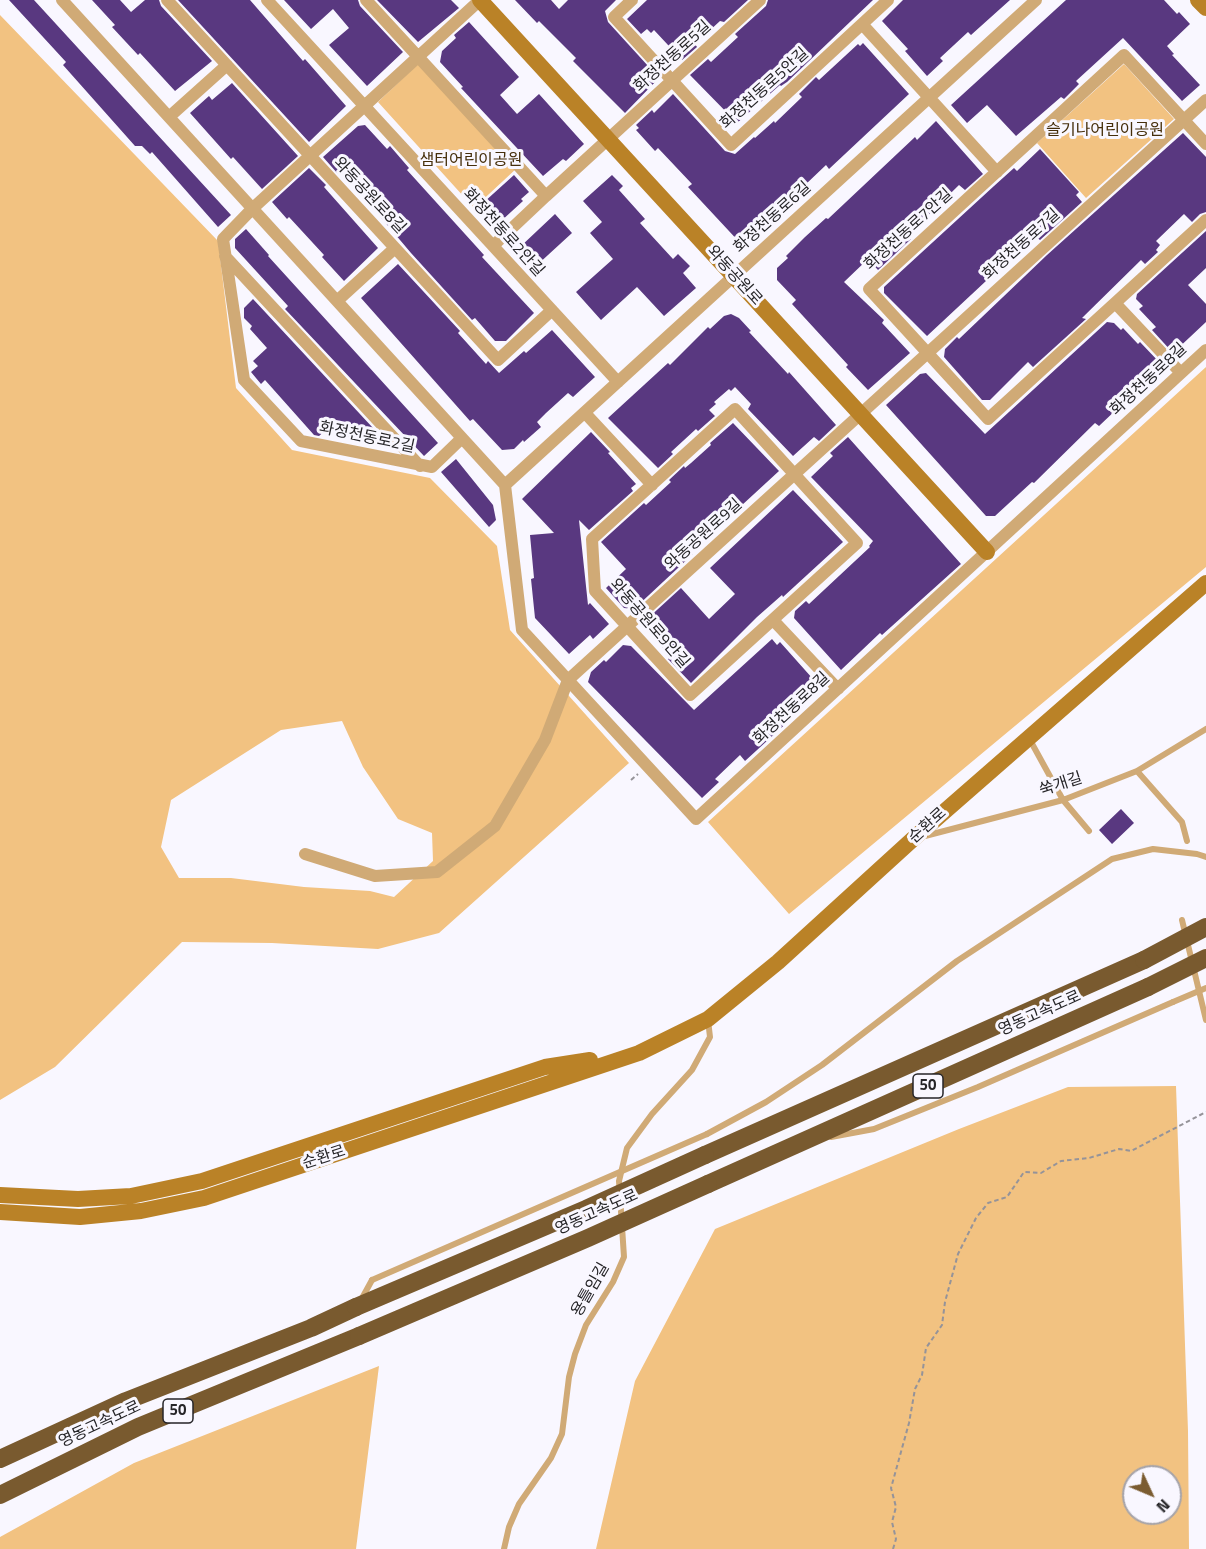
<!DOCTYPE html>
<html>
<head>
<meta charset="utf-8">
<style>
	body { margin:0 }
	#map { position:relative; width:1206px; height:1549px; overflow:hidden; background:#f9f7ff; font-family:"Titillium Web",sans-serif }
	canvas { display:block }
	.north { position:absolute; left:1122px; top:1465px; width:60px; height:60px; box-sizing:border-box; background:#f9f7ff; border:2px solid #a5a3a9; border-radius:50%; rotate:134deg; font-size:16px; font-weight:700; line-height:24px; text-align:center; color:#262528 }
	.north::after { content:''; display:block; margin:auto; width:21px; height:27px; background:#7b5c31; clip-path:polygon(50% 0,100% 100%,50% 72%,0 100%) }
</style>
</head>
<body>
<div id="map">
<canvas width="1206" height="1549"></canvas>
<div class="north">N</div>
</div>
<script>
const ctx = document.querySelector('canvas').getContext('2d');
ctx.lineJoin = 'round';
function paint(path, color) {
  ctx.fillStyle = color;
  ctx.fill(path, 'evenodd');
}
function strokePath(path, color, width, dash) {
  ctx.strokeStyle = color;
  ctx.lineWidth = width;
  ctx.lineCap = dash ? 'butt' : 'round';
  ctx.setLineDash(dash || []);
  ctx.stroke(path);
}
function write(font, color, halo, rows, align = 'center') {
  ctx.font = font + ' "Titillium Web","Noto Sans KR",sans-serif';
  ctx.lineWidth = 6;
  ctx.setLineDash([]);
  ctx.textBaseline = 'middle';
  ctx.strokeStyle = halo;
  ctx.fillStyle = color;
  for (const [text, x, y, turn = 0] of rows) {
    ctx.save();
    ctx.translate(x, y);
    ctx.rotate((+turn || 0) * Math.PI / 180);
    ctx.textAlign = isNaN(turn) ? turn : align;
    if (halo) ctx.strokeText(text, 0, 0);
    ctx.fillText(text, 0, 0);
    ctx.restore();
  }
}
paint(new Path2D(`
	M0,15L218,241L236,388L292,450L430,478L497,546L510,630L629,763L439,933L378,949L272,943L182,942L55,1067L0,1100ZM342,721L363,767L398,819L432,833L433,861L394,897L370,891L304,887L231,878H179L161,847L171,800L281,730Z
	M420,62L517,168L474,208L378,102Z
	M1124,64L1174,119L1086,198L1037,143Z
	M1206,367V567L789,914L708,822Z
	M1176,1086L1188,1431L1189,1549H596L635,1381L715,1229L959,1129L1068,1087ZM1134,1477H1170V1513H1134Z
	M379,1366L356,1549H0V1537L134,1463Z`), '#f2c281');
paint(new Path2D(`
	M9,0H34L231,215L218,227L152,152L150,154L142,146H135L63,65L66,62Z
	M92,0H120L131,12L145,0H159L161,6L212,61L175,91L140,53L138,55L112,27L115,25Z
	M178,0H250L303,61L305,59L346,106L309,142Z
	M284,0H358L360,6L403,52L367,86L329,45L349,28L333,9L311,29Z
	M377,0H451L459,8L418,42Z
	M515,0H551L559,9L568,0H616L605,11L608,22L659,78L625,113L573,61L576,58L539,21L537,23Z
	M647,0H748L724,22L720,21L695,44L697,47L682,60L654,30L651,33L647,29L641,34L627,19Z
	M768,0H873L787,82L781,86L780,85L737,123L690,75L708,59L711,62L738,37L735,34L766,6Z
	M903,0H1010L971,35L968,32L940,58L943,61L927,76L905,51L908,49L882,21Z
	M1066,0H1164L1177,14L1179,12L1190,24L1167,46L1174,54L1172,55L1200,85L1182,101L1123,38L1076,81L1079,84L1064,99L1061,97L1016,136L987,105L967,123L951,105Z
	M469,22L519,77L500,95L517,114L539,94L584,144L566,161L563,159L543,176L461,88L463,87L440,62L442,51L456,38L454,35Z
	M863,43L909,94L829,169L826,165L742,245L688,187L692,184L658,148L655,151L636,130L639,128L636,125L652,110L654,113L673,94L725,151L735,154L754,137L755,138L774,121L775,123L802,97L799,94L816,77L819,80L858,44L860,46Z
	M232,83L298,156L262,189L233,157L231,159L190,113L209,96L212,100Z
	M936,121L983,174L965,190L959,185L908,235L911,239L878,270L868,259L844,282L884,320L882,323L910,353L868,390L846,367L848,365L792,304L796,300L777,280V268L788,258L786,256L805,237L826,218L828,219L915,137L917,140Z
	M365,125L387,149L390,146L409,168L407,170L484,255L482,257L534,313L506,341H495L475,318L472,320L411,253L345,175L340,172L338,174L323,157L358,126Z
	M1183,133L1206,157V212L1200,214L1192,222L1184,214L1156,241L1160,245L1156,250L1158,252L1145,264L1141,260L1082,318L1086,319L1033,367L1028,362L990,400H982L944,357L945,349L957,337L959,339L1047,255Z
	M1040,149L1079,192L1076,195L1082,202L1040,240L1036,237L1018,255L1016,253L927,336L884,293V287L994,186L1014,168L1017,171Z
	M309,168L326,185L324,187L378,248L344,281L322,257L324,255L289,217L287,219L272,202Z
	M514,175L529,192L521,199L523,201L500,222L483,203Z
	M612,175L623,186L619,190L645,219L640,223L673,259L678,254L690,266L683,273L696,288L664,316L637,287L601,320L576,292L613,259L590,233L602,222L583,201Z
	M555,214L572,233L536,266L520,247Z
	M246,229L269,255L268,256L438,443L424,456L285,309L288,306L235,248V239Z
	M1206,231V268L1188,285L1206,304V322L1173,353L1152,330L1156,327L1139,309L1143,306L1136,299L1137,294Z
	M398,264L460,331L458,333L486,364L488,361L499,373L524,351L526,353L552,330L595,377L573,397L568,393L546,413L537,422L541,427L524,442L523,440L514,449L502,450L473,419L470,421L361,298Z
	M253,299L386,442L382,446L349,438L334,423L319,436L314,435L265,380L261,384L251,372L258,366L253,361L267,348L250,329L252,326L244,318V308Z
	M731,314L739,318L751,331L749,332L788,374L789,372L836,425L819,441L814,437L793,456L748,409L751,404L735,387L731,391L729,389L714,402L716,404L709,410L715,416L698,431L696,429L671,452L673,454L658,468L608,418L668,363L670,365L708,327L710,329L724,316Z
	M1107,322L1114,323L1121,330L1123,328L1138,344L1140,342L1161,364L1116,406L1118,408L1099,426L1095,423L1034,483L1032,482L995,516H986L886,405L920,374L926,373L985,434Z
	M733,423L779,471L691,552L693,554L634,609L624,608L606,588L626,569L601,542L644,503L646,505L671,482L669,480L684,466L685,468L691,463L711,445L710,443Z
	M591,432L610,452L608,453L636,484L631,488L633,491L589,530L579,520L588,605L590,603L609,624L593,639L590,635L569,654L535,618L531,579L534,578L530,535L554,533L522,499Z
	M848,437L961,564L882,635L880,633L841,670L794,618L795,611L806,601L809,604L870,547L869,546L873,541L811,477L833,456L830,453Z
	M456,459L493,505L496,520L489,527L441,472Z
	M793,490L843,542L783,597L782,595L757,617L691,683L668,659L671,657L645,628L646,620L681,588L709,619L735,594L710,568Z
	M772,639L777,645L780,642L821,688L791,719L745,761L740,755L715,779L719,782L702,798L588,682L591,672L604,660L606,662L623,645L631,646L694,710Z
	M1121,809L1134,823L1112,844L1099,830Z`), '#593880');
strokePath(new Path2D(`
	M631,780L638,774
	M893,1549L896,1539L892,1522L896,1507L891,1488L909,1423L915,1389L922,1375L926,1348L942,1325L945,1302L958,1254L976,1218L988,1203L1007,1197L1024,1172L1041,1173L1061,1161L1089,1158L1119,1149L1131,1151L1206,1112`), '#959399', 2, [4.5, 3]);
strokePath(new Path2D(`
	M1030,740L1063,800L1089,831
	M1137,771L1182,822L1187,841
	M925,836L1063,800L1137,771L1206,729
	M1182,920L1206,1020
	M707,1134L766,1102L822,1065L957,961L1112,859L1153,849L1197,854L1206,857
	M831,1137L874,1129L978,1087L1173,1002
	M361,1300L372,1280
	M504,1549L509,1527L519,1504L551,1458L562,1434L569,1377L575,1354L586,1325L613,1282L624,1257L619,1181L627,1148L652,1114L692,1070L710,1037L708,1020`), '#d0aa76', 6);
strokePath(new Path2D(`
	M62,0L505,485
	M167,0L498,360L552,310
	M267,0L618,382
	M366,0L546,196L760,0
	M632,0L614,17L731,145L888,0
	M862,24L997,172
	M169,117L227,65
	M1206,144L1124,55L869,289L988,419L1206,220
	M493,246L546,196
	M225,256L420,466
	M337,301L395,248
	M1115,303L1181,373
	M735,409L857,543L690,695L595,591L592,539Z
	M585,413L652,485
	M462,438L432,467L301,441L244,380L223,239L252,209L480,0
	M505,485L522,630L696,819L1206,350
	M505,485L1036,0
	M773,620L838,689
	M305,854L375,876L437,872L495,826L545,740L568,680L1206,100`), '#d0aa76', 12);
strokePath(new Path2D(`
	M480,0L987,552
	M1198,0L1206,8
	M0,1195L78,1199L131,1196L202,1181L545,1067L590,1060
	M0,1212L80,1217L141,1211L204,1198L639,1053L708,1019L778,962L913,839L1206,583`), '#ba8227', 16);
strokePath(new Path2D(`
	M705,1155L1144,960
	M708,1184L1148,987
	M0,1459L126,1401L311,1328L356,1307
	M0,1495L138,1427L359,1336`), '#795a2f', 18);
strokePath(new Path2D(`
	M1173,1002L1206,988
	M372,1280L707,1134`), '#d0aa76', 6);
strokePath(new Path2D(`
	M1144,960L1206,927
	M1148,987L1206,958
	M356,1307L586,1209L705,1155
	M359,1336L588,1238L708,1184`), '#795a2f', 18);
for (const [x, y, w] of [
	[928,1086,30],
	[178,1411,30]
]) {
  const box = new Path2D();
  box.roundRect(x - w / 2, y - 12, w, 24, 4.5);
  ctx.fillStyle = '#f9f7ff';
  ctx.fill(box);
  strokePath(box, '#262528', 1.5);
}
write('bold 15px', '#262528', null, [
	["50",928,1086],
	["50",178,1411]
]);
write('16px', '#262528', '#f9f7ff', [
	["화정천동로5길",673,57,-42],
	["화정천동로5안길",765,89,-42],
	["와동공원로8길",369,196,47],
	["화정천동로6길",773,218,-42],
	["화정천동로7안길",909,230,-42],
	["화정천동로2안길",503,233,48],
	["화정천동로7길",1022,245,-42],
	["와동공원로",734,276,48],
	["화정천동로8길",1149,380,-43],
	["화정천동로2길",367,438,12],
	["와동공원로9길",704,535,-42],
	["와동공원로9안길",649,624,49],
	["화정천동로8길",792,709,-43],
	["쑥개길",1061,785,-18],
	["순환로",928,826,-42],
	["영동고속도로",1040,1014,-24],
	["순환로",324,1158,-18],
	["영동고속도로",597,1213,-24],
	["용틀임길",591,1290,-60],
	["영동고속도로",100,1425,-25]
]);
write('16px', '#452e0a', '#f9f7ff', [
	["슬기나어린이공원",1105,131],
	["샘터어린이공원",471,161]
]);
</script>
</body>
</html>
